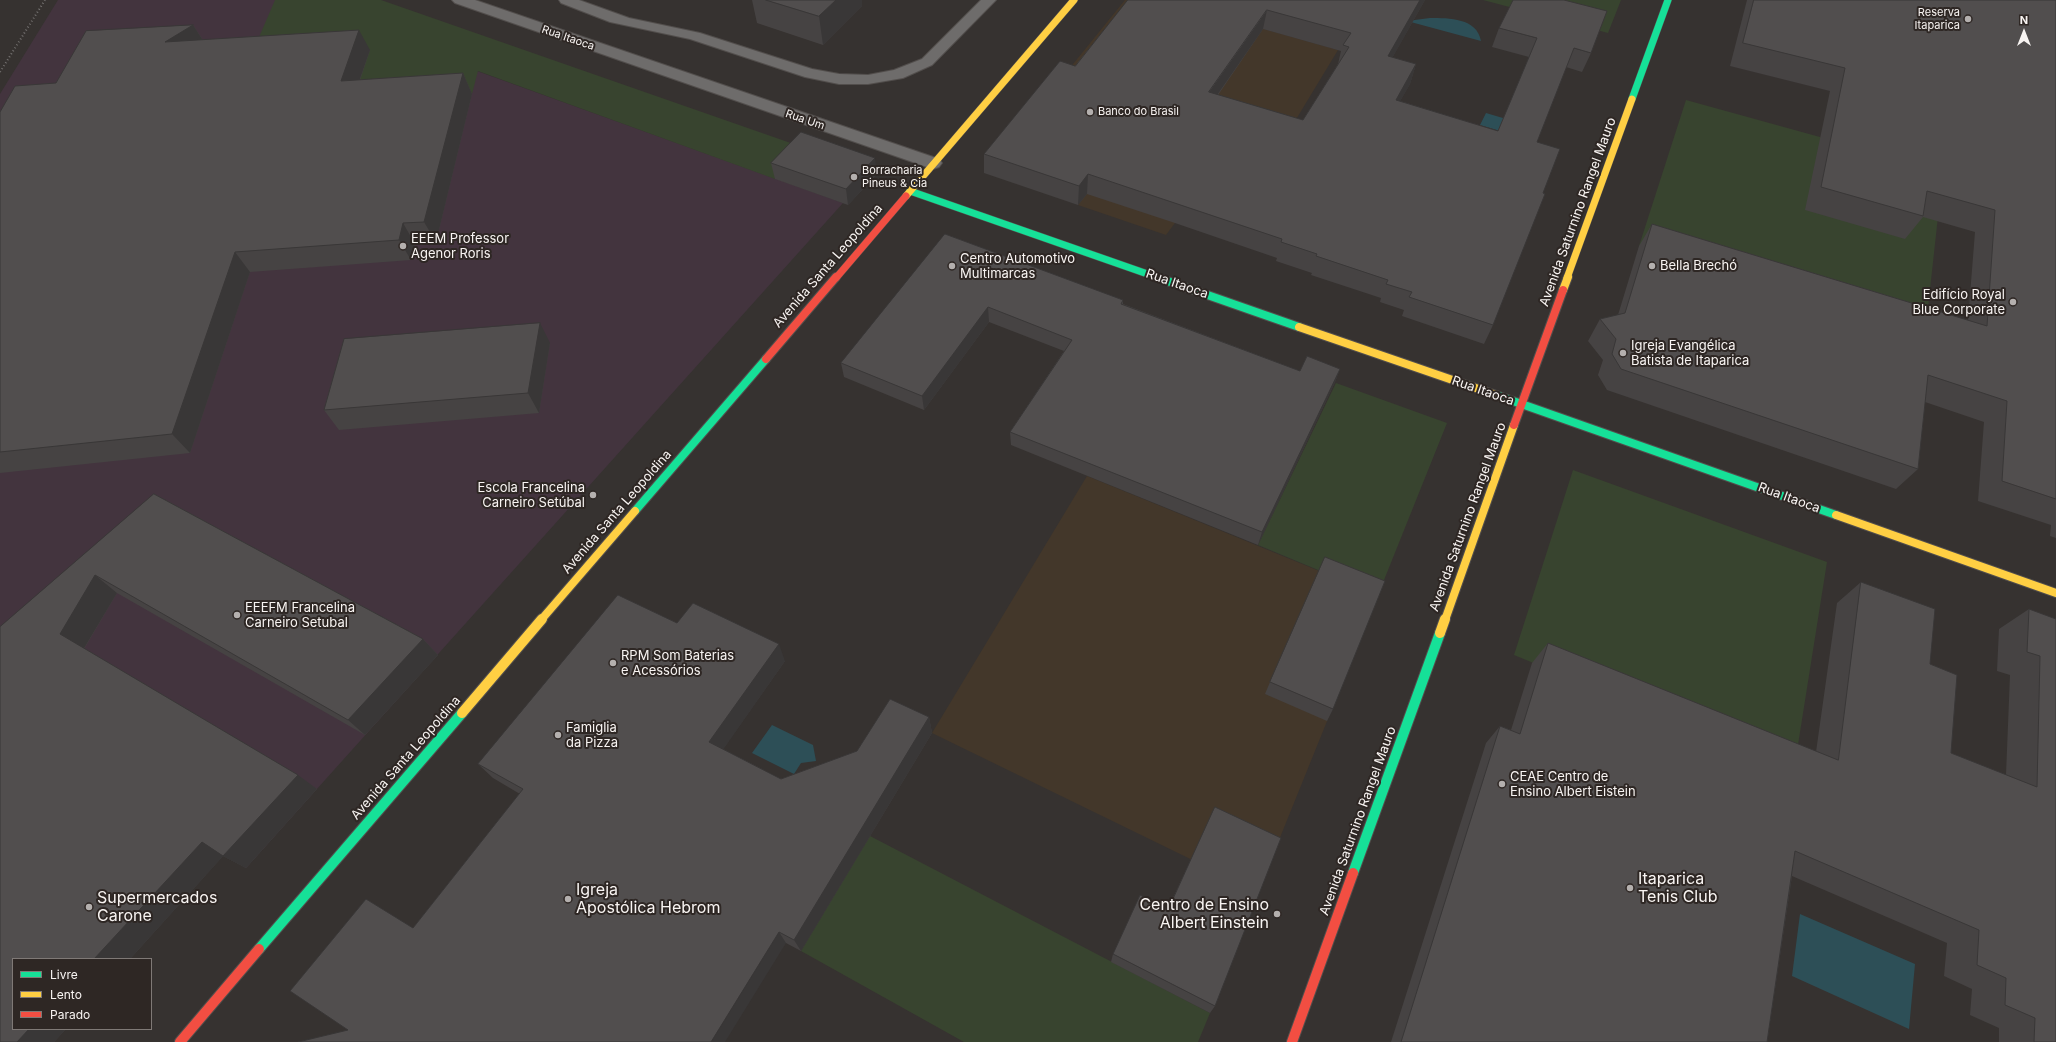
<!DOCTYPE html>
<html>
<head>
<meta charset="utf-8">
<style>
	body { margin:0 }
	#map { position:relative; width:2056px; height:1042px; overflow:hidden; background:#363230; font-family:Inter,sans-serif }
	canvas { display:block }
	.legend { position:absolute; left:12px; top:958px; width:140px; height:72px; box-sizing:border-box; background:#2e2724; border:1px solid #7f7976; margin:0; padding:5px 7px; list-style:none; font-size:12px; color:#f8f4f2 }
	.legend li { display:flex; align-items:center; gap:8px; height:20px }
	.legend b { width:20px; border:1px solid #7f7976 }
	.north { position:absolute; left:2004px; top:12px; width:40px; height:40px; -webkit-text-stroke:3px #2e2724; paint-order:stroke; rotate:0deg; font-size:11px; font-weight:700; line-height:16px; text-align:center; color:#f8f4f2 }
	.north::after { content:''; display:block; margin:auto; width:14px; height:18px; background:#f8f4f2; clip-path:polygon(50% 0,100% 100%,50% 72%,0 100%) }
</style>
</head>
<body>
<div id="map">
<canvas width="2056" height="1042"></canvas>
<ul class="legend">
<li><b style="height:5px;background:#16e098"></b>Livre</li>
<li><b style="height:5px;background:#ffcf43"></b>Lento</li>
<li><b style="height:5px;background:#f24e42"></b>Parado</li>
</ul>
<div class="north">N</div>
</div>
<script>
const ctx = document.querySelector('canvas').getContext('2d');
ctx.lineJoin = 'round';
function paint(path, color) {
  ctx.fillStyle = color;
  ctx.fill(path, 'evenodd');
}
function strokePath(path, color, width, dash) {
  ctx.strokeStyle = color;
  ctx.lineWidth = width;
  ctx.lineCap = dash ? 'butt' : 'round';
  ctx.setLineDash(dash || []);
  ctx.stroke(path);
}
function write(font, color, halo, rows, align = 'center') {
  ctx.font = font + ' Inter,sans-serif';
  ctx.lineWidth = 4;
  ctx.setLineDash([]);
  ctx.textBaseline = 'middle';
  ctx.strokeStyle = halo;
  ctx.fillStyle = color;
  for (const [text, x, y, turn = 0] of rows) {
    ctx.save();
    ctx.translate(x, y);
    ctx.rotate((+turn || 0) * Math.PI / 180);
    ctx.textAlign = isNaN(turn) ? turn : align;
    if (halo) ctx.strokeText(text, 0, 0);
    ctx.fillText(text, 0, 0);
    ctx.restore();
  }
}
paint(new Path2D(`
	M1125,0H1162L1338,50L1286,136L1175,223L1166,235L1078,205L1148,109L1069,69Z
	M1087,476L1378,595L1258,892L932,733Z`), '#43372a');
paint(new Path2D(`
	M58,0H280L843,203L246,868L0,711V94Z`), '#43343e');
paint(new Path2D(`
	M275,0H381L805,148L775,179L478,71L472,94L302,106L250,58Z
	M1483,0H1621L1608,33Z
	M1686,100L1943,171L1925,335L1639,246Z
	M1336,383L1447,423L1378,595L1258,545Z
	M1573,470L1827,562L1794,770L1514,655Z
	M870,836L1210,1013L1198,1042H964L801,951Z`), '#38442f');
paint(new Path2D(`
	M1430,18C1449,18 1477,18 1481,41L1407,21Z
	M1486,113L1530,126L1524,138L1480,125Z
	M772,725L813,745L816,761L801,763L794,774L752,753Z
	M1800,914L1915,964L1909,1029L1792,976Z`), '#2d4f57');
const lane = new Path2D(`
	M559,0H579L629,18L700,33L812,69L839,74L868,75L894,70L922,59L981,0H996L932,65L903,78L868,84H839L805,77L690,39L610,22L561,3Z`);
const street = new Path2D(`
	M452,0H475L939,159L942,163L939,167L933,169L927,167L455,3Z`);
const fastFar2 = new Path2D(`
	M1632,99L1668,0
	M910,191L1159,278`);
const fastFar1 = new Path2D(`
	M1156,277L1299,327
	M1496,395L1836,515
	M635,511L766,359`);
const fast = new Path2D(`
	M1353,873L1440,633
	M259,949L462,713`);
const slowFar2 = new Path2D(`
	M906,196L1074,0
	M1567,278L1632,99`);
const slowFar1 = new Path2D(`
	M1563,290L1568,277
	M1299,327L1496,395
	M1836,515L2056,593
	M541,620L635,511
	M1445,620L1514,425`);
const slow = new Path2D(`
	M1440,633L1445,619
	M462,713L542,619`);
const jamFar2 = new Path2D(`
	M836,278L906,196`);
const jamFar1 = new Path2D(`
	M766,359L836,277
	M1514,425L1563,290`);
const jam = new Path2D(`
	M180,1042L259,949
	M1292,1042L1353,873`);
strokePath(lane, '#524e4c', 2);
strokePath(street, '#524e4c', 2);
strokePath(fastFar2, '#524e4c', 8);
strokePath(fastFar1, '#524e4c', 10);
strokePath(fast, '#524e4c', 12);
strokePath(slowFar2, '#524e4c', 8);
strokePath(slowFar1, '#524e4c', 10);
strokePath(slow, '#524e4c', 12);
strokePath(jamFar2, '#524e4c', 8);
strokePath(jamFar1, '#524e4c', 10);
strokePath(jam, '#524e4c', 12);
strokePath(new Path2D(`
	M0,72L45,0`), '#73706f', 2, [1, 2.5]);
paint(lane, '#6e6c6b');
paint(street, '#6e6c6b');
strokePath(fastFar2, '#16e098', 7);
strokePath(fastFar1, '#16e098', 8);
strokePath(fast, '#16e098', 10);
strokePath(slowFar2, '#ffcf43', 7);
strokePath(slowFar1, '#ffcf43', 8);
strokePath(slow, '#ffcf43', 10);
strokePath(jamFar2, '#f24e42', 7);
strokePath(jamFar1, '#f24e42', 8);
strokePath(jam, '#f24e42', 10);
paint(new Path2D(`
	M752,0H862V6L823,45L757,23Z
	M1128,0H1425L1392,58L1416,64L1410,84L1400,101L1498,131L1529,57L1492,47L1499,28L1591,53L1582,72L1566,67L1537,142L1543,193L1493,325L1484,344L1402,316L1404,310L1380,302L1381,298L1311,275L1312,273L1276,261L1277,258L1175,223L1087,194L1078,205L984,173V154L1075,66ZM1263,29L1341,51L1338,64L1303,120L1218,95Z
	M1747,0H2056V538L2050,536L2051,525L1978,501L1984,422L1925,402L1918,469L1896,489L1607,390L1598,375L1603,360L1588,341L1600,319L1618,315L1639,246L1652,224L1968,320L1975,232L1923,217L1905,239L1805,210L1830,91L1730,66Z
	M193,25L203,40L370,50L360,80L463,73L472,94L436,242L415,244L411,260L250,272L190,453L0,473V112L56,83Z
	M771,163L877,174L848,205L775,179Z
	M945,234L1123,300V304L1300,371L1340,369L1335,382L1258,545L1011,445L1010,432L1064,351L989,322L924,410L844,377L841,363Z
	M550,343L539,413L339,430L324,410Z
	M154,494L423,639L438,655L365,735L117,593L84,649L317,789L246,868L223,856L130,959H13V1029H66L54,1042H0V627Z
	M1861,582L1930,664L1951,753L2006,775L2010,675L1997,671L1999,629L2029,609L2056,619V1042H1999V1028L1970,1015L1972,989L1944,976L1947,943L1792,876L1767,1042H1391L1486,743L1500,726L1511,730L1532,663L1548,643L1816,752L1837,603Z
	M677,623L785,661L723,749L781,779L857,751L929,717L932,733L801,951L786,943L348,1030L413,928L520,794L493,778L478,764Z
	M1270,682L1333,709L1327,721L1265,694Z
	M1113,954L1215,1006L1210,1013L1111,962Z`), '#464343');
paint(new Path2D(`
	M836,0H862V6L823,45L819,16Z
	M1420,0H1425L1382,76L1388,56Z
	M1267,10L1263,29L1206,111L1209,92Z
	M193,25L206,45L165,42Z
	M359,30L370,50L352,102L341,81Z
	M1416,64L1410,84L1390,119L1396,100Z
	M463,73L472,94L436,242L424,222Z
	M875,158L877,174L848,205L846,189Z
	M1088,174L1087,194L1078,205L1079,186Z
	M403,223L415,244L411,260L399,240Z
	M235,252L250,272L190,453L172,434Z
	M988,307L989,322L924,410L922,396Z
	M540,323L550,343L539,413L528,393Z
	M1340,369L1335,382L1258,545L1262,532Z
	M95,575L117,593L83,650L60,634Z
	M423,639L438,655L365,735L348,720Z
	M779,644L785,661L718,757L709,742Z
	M929,717L932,733L801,951L794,940Z
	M298,775L317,789L246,868L223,856Z
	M202,842L225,854L130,959H94Z
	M779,932L786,943L725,1042H711Z
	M29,1029H66L54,1042H17Z`), '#393737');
const building = new Path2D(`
	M766,0H836L819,16Z
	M1128,0H1420L1388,56L1416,64L1396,100L1498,131L1537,38L1499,28L1513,0H1564L1607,11L1591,53L1574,48L1537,142L1560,149L1543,193L1545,194L1493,325L1409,297L1412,292L1386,284L1388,280L1316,256L1317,254L1281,242L1282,239L1088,174L1079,186L984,154L1060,61L1075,66ZM1267,10L1351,33L1343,45L1349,47L1303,120L1209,92Z
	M1754,0H2056V499L2002,481L2007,401L1928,375L1918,469L1621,369L1612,354L1616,339L1600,319L1625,313L1652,224L1987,326L1995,210L1927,191L1923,216L1821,187L1845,68L1743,43Z
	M193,25L165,42L359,30L341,81L463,73L424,222L403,223L399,240L235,252L172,434L0,452V112L15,86L56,83L86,31Z
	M801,132L875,158L846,189L771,163Z
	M945,234L1123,300L1121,304L1300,371L1307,356L1340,369L1262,532L1010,432L1072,340L988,307L922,396L841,363Z
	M540,323L528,393L324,410L344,339Z
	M154,494L423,639L348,720L95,575L60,634L298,775L223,856L202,842L94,959H13V1029H29L17,1042H0V627Z
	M1325,557L1385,581L1333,709L1270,682Z
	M1861,582L1935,609L1930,664L1957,675L1951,753L2037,787L2040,656L2027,652L2029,609L2056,619V1042H2034L2035,1018L2005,1005L2006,978L1977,965L1979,930L1795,851L1767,1042H1401L1500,726L1520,734L1548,643L1838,760Z
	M618,595L677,623L693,603L779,644L709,742L781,779L857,751L890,699L929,717L794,940L779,932L711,1042H298L348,1030L290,991L366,899L413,928L523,789L478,764Z
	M1215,807L1281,838L1215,1006L1113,954L1140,895L1168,909Z`);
paint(building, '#514e4e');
strokePath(building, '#393737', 1);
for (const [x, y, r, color] of [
	[1968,19,4,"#b4b0ae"],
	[1090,112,4,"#b4b0ae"],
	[854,177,4,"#b4b0ae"],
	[403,246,4,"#b4b0ae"],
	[952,266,4,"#b4b0ae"],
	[1652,266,4,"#b4b0ae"],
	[2013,302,4,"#b4b0ae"],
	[1623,353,4,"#b4b0ae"],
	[593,495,4,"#b4b0ae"],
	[237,615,4,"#b4b0ae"],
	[613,663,4,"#b4b0ae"],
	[558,735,4,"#b4b0ae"],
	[1502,784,4,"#b4b0ae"],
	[1630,888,4,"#b4b0ae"],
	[568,899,4,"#b4b0ae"],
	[89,907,4,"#b4b0ae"],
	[1277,914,4,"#b4b0ae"]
]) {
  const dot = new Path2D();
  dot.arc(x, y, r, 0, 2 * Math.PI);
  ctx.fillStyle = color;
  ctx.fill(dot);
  strokePath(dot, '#2e2724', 1.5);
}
write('11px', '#f8f4f2', '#2e2724', [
	["Reserva",1960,13,"right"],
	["Itaparica",1960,26,"right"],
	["Banco do Brasil",1098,112],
	["Borracharia",862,171],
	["Pineus & Cia",862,184]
], 'left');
write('11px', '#f8f4f2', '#2e2724', [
	["Rua Itaoca",568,38,19],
	["Rua Um",805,120,19]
]);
write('13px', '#f8f4f2', '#2e2724', [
	["Avenida Saturnino Rangel Mauro",1578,212,-70],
	["Avenida Santa Leopoldina",828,266,-49],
	["Rua Itaoca",1177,284,19],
	["Rua Itaoca",1483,391,19],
	["Rua Itaoca",1789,498,20],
	["Avenida Santa Leopoldina",617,512,-49],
	["Avenida Saturnino Rangel Mauro",1468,517,-70],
	["Avenida Santa Leopoldina",406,758,-49],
	["Avenida Saturnino Rangel Mauro",1358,821,-70]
]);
write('13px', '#f8f4f2', '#2e2724', [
	["EEEM Professor",411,239],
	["Agenor Roris",411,254],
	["Centro Automotivo",960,259],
	["Multimarcas",960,274],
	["Bella Brechó",1660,266],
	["Edifício Royal",2005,295,"right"],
	["Blue Corporate",2005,310,"right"],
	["Igreja Evangélica",1631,346],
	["Batista de Itaparica",1631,361],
	["Escola Francelina",585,488,"right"],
	["Carneiro Setúbal",585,503,"right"],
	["EEEFM Francelina",245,608],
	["Carneiro Setubal",245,623],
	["RPM Som Baterias",621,656],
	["e Acessórios",621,671],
	["Famiglia",566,728],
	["da Pizza",566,743],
	["CEAE Centro de",1510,777],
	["Ensino Albert Eistein",1510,792]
], 'left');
write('16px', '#f8f4f2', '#2e2724', [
	["Itaparica",1638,879],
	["Tenis Club",1638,897],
	["Igreja",576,890],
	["Apostólica Hebrom",576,908],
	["Supermercados",97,898],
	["Carone",97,916],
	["Centro de Ensino",1269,905,"right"],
	["Albert Einstein",1269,923,"right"]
], 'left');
</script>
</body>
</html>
